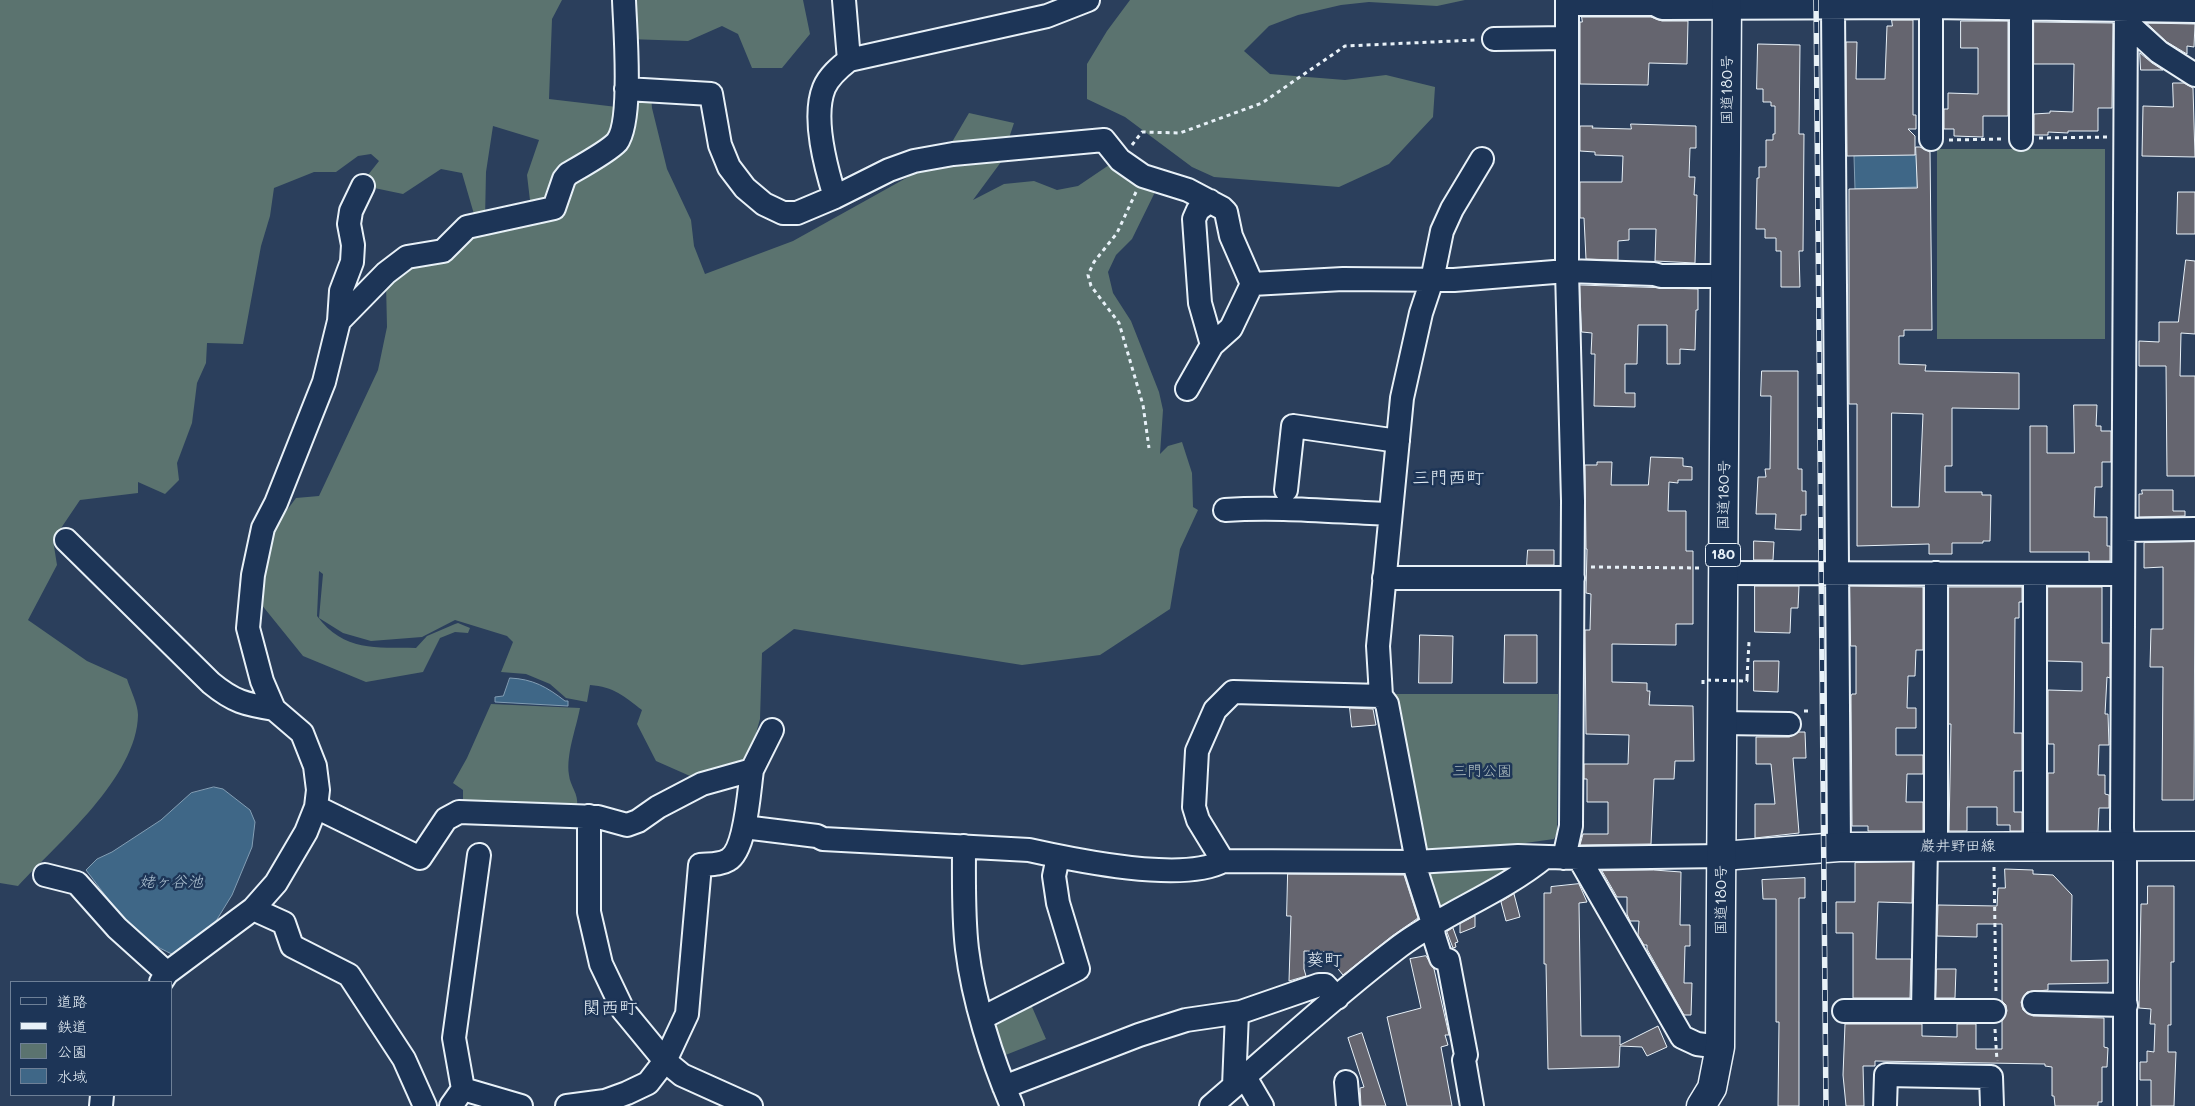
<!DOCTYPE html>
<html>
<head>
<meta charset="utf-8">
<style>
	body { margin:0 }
	#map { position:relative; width:2195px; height:1106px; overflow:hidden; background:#2b3f5c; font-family:Mali,"Klee One",sans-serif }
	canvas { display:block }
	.legend { position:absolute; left:10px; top:981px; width:162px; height:115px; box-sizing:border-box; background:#1d3557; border:1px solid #6e8097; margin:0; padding:6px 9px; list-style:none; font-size:15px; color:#e8f1f8 }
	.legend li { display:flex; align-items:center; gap:10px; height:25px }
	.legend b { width:25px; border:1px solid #6e8097 }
</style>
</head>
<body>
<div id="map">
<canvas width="2195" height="1106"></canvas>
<ul class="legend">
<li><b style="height:6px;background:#1d3557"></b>道路</li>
<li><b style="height:6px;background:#e8f1f8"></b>鉄道</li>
<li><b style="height:14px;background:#5b736f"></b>公園</li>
<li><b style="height:14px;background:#3f6787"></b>水域</li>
</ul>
</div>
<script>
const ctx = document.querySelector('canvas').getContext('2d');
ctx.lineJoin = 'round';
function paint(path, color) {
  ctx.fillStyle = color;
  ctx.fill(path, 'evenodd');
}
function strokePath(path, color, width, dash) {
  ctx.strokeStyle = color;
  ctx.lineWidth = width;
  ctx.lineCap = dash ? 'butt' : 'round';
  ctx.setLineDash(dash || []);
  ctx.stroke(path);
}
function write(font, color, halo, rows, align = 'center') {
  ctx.font = font + ' Mali,"Klee One",sans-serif';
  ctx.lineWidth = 5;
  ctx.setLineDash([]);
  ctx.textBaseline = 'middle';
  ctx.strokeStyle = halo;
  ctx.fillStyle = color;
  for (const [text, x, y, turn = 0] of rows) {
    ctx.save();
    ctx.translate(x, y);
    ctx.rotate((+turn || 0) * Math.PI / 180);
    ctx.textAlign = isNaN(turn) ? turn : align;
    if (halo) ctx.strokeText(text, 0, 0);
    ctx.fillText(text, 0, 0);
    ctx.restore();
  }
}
paint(new Path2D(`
	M0,0H562L552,19L549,99L617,107L613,138L555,203L531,209L527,175L539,140L493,126L486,172L485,219L476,221L462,173L441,169L403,194L360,185L379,161L371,154L358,156L336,172H314L274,188L270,216L261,246L243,344L207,343L206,363L197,383L192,423L177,463L179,480L165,494L138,482V493L80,500L53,540L57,565L28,620L87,661L127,679C130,689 138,704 138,715C137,777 58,843 18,886L0,883Z
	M628,0H803L810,34L782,68H752L738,34L722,26L688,41L628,39Z
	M1130,0H1465L1437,6L1369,2L1341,5L1298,15L1269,26L1244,51L1270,74L1345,80L1386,75L1435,87L1433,117L1389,164L1339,187L1214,177L1192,167L1125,117L1087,99V64L1107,31Z
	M630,95H651L652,108L667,169L691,220L694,246L705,274L793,241L908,177L952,142L969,113L1014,123L1001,162L973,200L1004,184L1034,181L1057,190L1078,186L1109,165L1111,155L1157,188L1132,239L1116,255L1108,272L1113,293L1131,321L1159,392L1163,410L1160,454L1168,446L1182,442L1192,473L1193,507L1198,510L1180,549L1170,609L1100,655L1022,665L794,629L762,653L760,719L748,762L690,776L656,761L637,724L642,710C624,696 614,687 590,685L587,702L566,698L550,684L526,674L501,672L513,642L507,636L455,620L422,637L371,641L343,633L319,618L323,574L319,571L317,616C344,652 376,647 416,648L427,636L455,624L458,623L470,628L468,633L455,632L440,638L423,672L366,682L303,656L261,604L263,579L270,533L296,498L319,496L378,370L387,327L386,283L463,236L558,211L570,179L620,146Z
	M1937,149H2105V339H1937Z
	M1390,694H1558L1557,833L1554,839L1447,854H1423Z
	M491,704L580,708C576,729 566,754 569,775C570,786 579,794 577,806L463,803V790L453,783L467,758Z
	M1520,863L1434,914L1419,868Z
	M1029,1000L1046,1039L998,1058L988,1027Z`), '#5b736f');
const water = new Path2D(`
	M1917,155V187L1855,189L1854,156Z
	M510,678C533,679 547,687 565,701H568V706L495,702V697L503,696Z
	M214,787L223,789L250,810L255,822L252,847L232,895L208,934L179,958C171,953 162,950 155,945C127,927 106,896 86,870L97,859L112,852L161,820L191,793Z`);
paint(water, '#3f6787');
strokePath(water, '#839eb4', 1);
const building = new Path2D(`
	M1582,17H1651L1662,21H1688L1687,64L1649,63L1648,85L1580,84V22H1582Z
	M1892,20H1913V115H1916V129H1908L1915,136V155L1847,156L1846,42H1857L1856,79H1885L1887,26H1892Z
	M1961,21H2008V116H1983V137L1954,136V129H1944V109H1948V93L1978,94V48H1961Z
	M2034,22L2113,23L2112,108H2098V131H2068V133L2048,132V135H2034V114L2050,113V111L2073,112L2074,64H2034Z
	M2147,23L2195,24L2194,47L2187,46V54L2167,42Z
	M1758,44L1800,45L1799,134H1804L1803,251H1799L1800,287H1781V251H1776V238H1765V229H1756L1757,178H1759V167H1766V140H1773V134H1775V106H1771V102H1763V89H1757Z
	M2140,53L2152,63L2163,70H2141Z
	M2173,83H2184L2193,88L2195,157L2142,156L2143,106L2173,107Z
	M1631,124L1696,126V148H1690L1689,177H1695L1694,195H1697L1695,263L1655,261L1656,229H1629V240L1618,241V260L1586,259L1584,218H1580V182H1622L1623,156L1595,155V152L1580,151V126H1593L1592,128L1631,129Z
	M1916,147H1920L1930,152L1932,330H1904V336H1899V364L1926,365L1925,371L2019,373V409L1952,408V466H1945V492H1982V495H1991L1990,541H1983V543H1952V554H1929V544L1857,546V404H1849V189L1917,188ZM1892,413L1923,414L1919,507H1892Z
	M2178,192H2195V234H2177Z
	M2186,260L2195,261V334L2181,333L2180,376H2195V476H2167L2166,366H2139V341L2159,342V322H2178Z
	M1580,285L1698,289V310H1696L1695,350L1680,349V364H1667V325H1638L1637,364H1625V393H1635V407L1594,406L1595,354H1591L1592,333L1582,332Z
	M1762,371H1798V469H1802V491H1806V515H1801V530L1775,529L1776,514H1756L1758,477H1766L1765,469H1770L1771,396H1761Z
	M2074,405H2097L2096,426H2101V431H2111V462H2102V487H2095L2094,517H2107V546H2110V561H2089V552H2030V426H2047V453H2074Z
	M1651,457L1683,458V466L1692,467V480H1678V483L1669,482L1668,511H1686V551H1693V624H1676V645L1612,644V682L1647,683V691H1650L1649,705L1693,706L1694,761H1675L1674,779H1654L1651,844L1580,845L1583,834H1608V802H1587V779H1584V764H1628L1629,735L1586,734L1585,630H1590L1591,594L1586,593L1587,549H1586L1585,465H1597V462H1612L1611,485H1648Z
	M2142,490H2173V511H2185V516L2139,517V494H2142Z
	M1754,541L1774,542L1773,560H1754Z
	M2195,542L2194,800H2162L2163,667H2150L2151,629H2163V567L2144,568V543Z
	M1528,550H1554V565H1527Z
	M1755,586H1799L1798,608H1791L1790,633L1755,632Z
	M1850,586L1923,587V650H1916L1915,676H1908L1907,708H1916V728H1896V755H1923V774H1907L1906,802H1923V831H1868V826H1852L1851,696L1852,694H1856V646H1851Z
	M1949,587H2022V602H2019V618H2015L2014,733H2022V771H2014V812H2022V831H2010V825H1997V807H1967V831H1949L1951,724H1949Z
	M2048,587H2102V643H2110V678L2107,677L2105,714H2108L2109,745H2099L2098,775H2105V794L2109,795V808H2099L2098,831H2048V773H2054V744H2048V690L2082,691V662L2048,661Z
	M1420,635L1453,636L1452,683H1419Z
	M1505,635H1537V683H1504Z
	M1754,661H1779L1778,692L1754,691Z
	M1350,708L1373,709L1376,725L1352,727Z
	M1799,732H1805L1806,758H1793L1799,833L1755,838V804H1775L1771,764H1756V737H1789Z
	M1913,862L1912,903L1878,902L1876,959H1911L1910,998H1853V933H1836V902H1855V863Z
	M2005,869L2033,870V874L2053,875L2072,895L2071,961L2108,960V983L2048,984V990L2027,992L2021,1002L2023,1010L2033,1016L2104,1018V1047L2108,1048L2107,1067H2102V1102H2098V1106H2055L2054,1096H2052V1067L2045,1066V1064L1875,1061V1066H1863L1864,1106H1846L1843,1075L1845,1024H1922V1036L1957,1037V1024H1976V1049H2002V1021L2007,1011L2006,1005L2002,1001V924H1977V937L1937,936L1938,905L1997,906L1998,888H2005Z
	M1654,870L1681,872L1680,925H1690V946H1685L1684,983H1692L1691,1015H1684L1647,949V945H1644L1638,935L1639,921H1630L1627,914V897H1617L1602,871Z
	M1288,874L1404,875L1418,918L1392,936L1343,975L1334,964V952L1304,951V969L1306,976L1289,981L1291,916H1287Z
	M1805,878V898H1799V1106H1778L1779,1022H1776V899H1763L1762,880Z
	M1579,884L1587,902L1579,903L1581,1036H1620V1045L1658,1026L1667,1047L1647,1056L1642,1047L1620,1046L1619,1067L1548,1069L1546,964H1544V893H1551V887Z
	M2148,886H2174V962H2171V1025H2168V1052H2176L2174,1106H2151V1080H2140V1062H2147V1051L2154,1052L2155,1024H2150L2151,1009L2139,1008L2141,904H2147Z
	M1514,894L1520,917L1506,921L1501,902Z
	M1475,916V927L1460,933V924Z
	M1453,928L1458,942L1455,943L1456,947L1453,948L1447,932Z
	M1426,956L1434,969L1449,1035H1445L1448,1045L1441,1047L1452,1106H1407L1387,1017L1421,1008L1410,959Z
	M1937,969H1956L1955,998H1936Z
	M1362,1033L1386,1106H1361L1360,1088L1364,1087L1348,1038Z`);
paint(building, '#65656f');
strokePath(building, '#e8f1f8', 1);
const minor = new Path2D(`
	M844,0L849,60
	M1931,0V139
	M2021,0V139
	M1567,4H1654L1662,8L1931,7L2195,11
	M1833,7L1839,847
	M2126,22L2159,52L2195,75
	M1494,39L1567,38
	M626,89L711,94L720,145L729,167L745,188L764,204L783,213H797L835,197L889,170L914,161L953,154L1104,140L1120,160L1143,176L1188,190L1222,208L1226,212L1231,236L1252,284L1343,279L1454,280L1567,271L1654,274L1661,276H1726
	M835,197C826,168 812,118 824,88C829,76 840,67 849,60L1047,16L1088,0
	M1210,201L1198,210L1194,219L1200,303L1212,345
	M339,321L386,273L407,257L443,251L467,227L554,208L564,179L568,174C580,167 609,151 617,142C633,121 625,29 624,0
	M1187,389L1212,345L1231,328L1252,284
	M1286,490L1293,426L1398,441
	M1225,510C1280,506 1335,512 1390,514
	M2124,530L2195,529
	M66,540L211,683C234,702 245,704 274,709
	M1723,573L2123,574
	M1384,578H1573
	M1722,723L1789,724
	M316,807L420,858L446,819L459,812L598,817L627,825L638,821L658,807L702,784L752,770L772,730
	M589,816V912L601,964L623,1010L665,1061L682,1075L751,1106
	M744,827L817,836L823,839L1029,850C1074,860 1183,883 1223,861L1416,862L1518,856L1579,858L1722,856
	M964,846C964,880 963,915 967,949C973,999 992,1060 1012,1106
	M1936,846V573
	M2035,846V574
	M1564,858L1571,826L1573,501L1567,271V0
	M1579,858L1682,1037L1697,1044L1720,1047
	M1223,861L1198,820L1194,807L1197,751L1215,710L1233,692L1381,696
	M45,875L77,883L117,928L167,973
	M253,909L284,923L292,946L349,975L404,1059L425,1106
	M161,982L167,973L253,909L276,883L306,832L316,807L318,790L315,766L302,733L274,709L262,681L248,628L253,575L263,528L276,503L324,382L339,321L341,291L352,262L353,245L349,224L351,211L363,186
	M2034,1003L2126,1005
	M1844,1011H1994
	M1923,1011L1926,846
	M982,1018L1078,969L1058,903L1054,876L1058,857
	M1245,1077L1262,1106
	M1346,1082L1348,1106
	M1234,1086L1237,1013
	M1004,1087L1139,1035L1186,1020L1241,1012L1319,985H1325L1337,998
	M463,1089L454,1038L479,855
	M101,1106L102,1095
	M451,1106L463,1089L521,1106
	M567,1106L605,1101L627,1093L648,1083L665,1061L687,1014L700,865C709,864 720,865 728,860C746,850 749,790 752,770
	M1211,1106C1273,1053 1334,996 1400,946C1446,912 1501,893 1545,857
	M1472,1106L1464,1060L1466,1055L1448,960L1441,958L1434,936L1431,917L1416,870V856L1387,704L1381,696L1378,646L1402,398L1421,313L1432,280L1442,231L1452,209L1482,159
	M1885,1106L1886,1075L1991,1077L1992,1106
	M2125,1106V861L2122,828L2126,0`);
const major = new Path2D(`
	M1722,856L1839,847L2195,846`);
const highway = new Path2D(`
	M1701,1106L1712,1088L1720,1047L1727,0`);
strokePath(minor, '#e8f1f8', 26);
strokePath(major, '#e8f1f8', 31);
strokePath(highway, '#e8f1f8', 31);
strokePath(new Path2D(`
	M2039,138L2108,137
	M1949,140L2003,139
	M1132,145L1142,132L1180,133L1262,103L1345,46L1476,40
	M1136,192L1117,233L1094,262L1088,275L1091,286L1119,323L1143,405L1149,448
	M1591,567L1702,568
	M1747,678L1749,642
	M1804,711H1812
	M1994,867L1996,994
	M1995,1029L1997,1061`), '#e8f1f8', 3, [4, 4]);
strokePath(minor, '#1d3557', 22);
strokePath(major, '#1d3557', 28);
strokePath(highway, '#1d3557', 28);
const rail = new Path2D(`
	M1816,0L1826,1106`);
strokePath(rail, '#e8f1f8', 5.5);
strokePath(rail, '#1d3557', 4, [11]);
strokePath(new Path2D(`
	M1703,684V680L1747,681V678`), '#e8f1f8', 3, [4, 4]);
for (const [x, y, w] of [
	[1723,555,35]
]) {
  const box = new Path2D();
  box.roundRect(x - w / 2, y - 11.5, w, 23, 4);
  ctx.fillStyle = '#1d3557';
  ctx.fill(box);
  strokePath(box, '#e8f1f8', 1);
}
write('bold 14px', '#e8f1f8', null, [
	["180",1723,555]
]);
write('15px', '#e8f1f8', '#1d3557', [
	["国道180号",1727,90,-90],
	["国道180号",1724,495,-89],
	["巌井野田線",1958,846],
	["国道180号",1721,900,-90]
]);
write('15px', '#b0bfc1', '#1d3557', [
	["三門公園",1482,771]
]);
write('italic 16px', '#adc1d0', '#1d3557', [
	["姥ヶ谷池",171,882]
]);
write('18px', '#e8f1f8', '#1d3557', [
	["三門西町",1448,478],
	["葵町",1324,960],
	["関西町",610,1008]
]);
</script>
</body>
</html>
